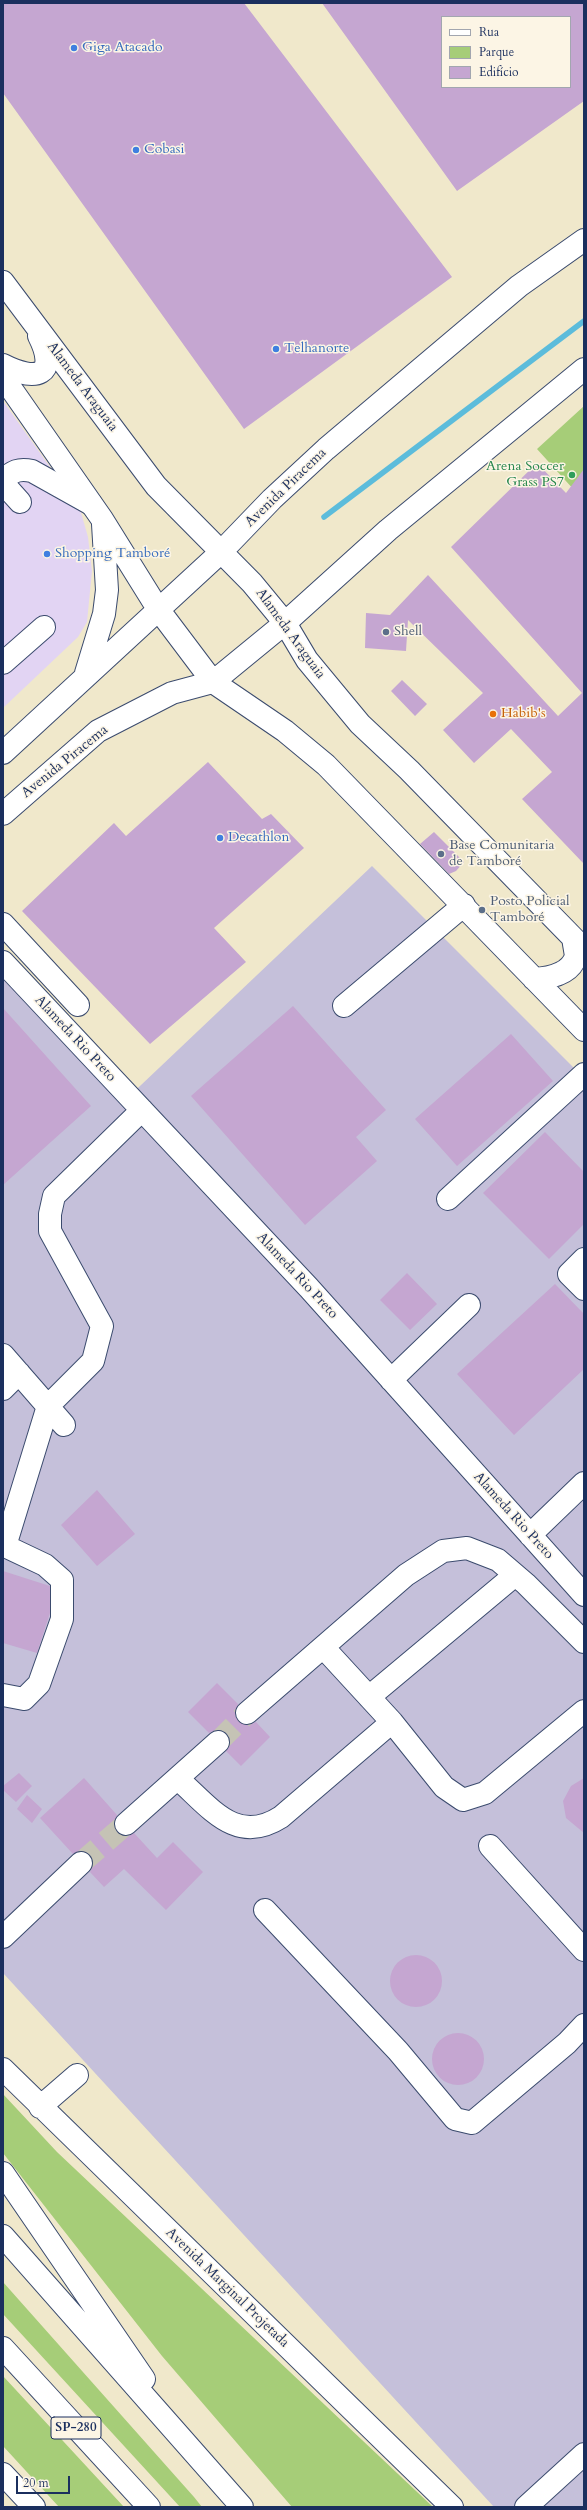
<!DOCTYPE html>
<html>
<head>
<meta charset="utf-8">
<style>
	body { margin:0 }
	#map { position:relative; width:587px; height:2510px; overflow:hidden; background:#f0e8cb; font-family:Cardo,serif }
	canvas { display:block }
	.frame { position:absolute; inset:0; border:4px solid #1b2f5e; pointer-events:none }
	.legend { position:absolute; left:441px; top:16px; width:130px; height:72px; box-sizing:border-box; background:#fcf5e5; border:1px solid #a2a6af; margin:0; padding:5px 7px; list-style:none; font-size:12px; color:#1b2f5e }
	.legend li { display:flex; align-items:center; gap:8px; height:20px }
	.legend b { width:20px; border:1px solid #a2a6af }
	.scale { position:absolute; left:16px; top:2476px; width:54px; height:18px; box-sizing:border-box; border:2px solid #1b2f5e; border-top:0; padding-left:5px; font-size:12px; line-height:14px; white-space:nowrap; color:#1b2f5e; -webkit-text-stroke:3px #fcf5e5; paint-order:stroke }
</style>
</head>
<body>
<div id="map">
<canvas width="587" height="2510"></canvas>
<div class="frame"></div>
<ul class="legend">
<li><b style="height:5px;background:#fff"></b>Rua</li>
<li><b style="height:11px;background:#a6cd78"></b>Parque</li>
<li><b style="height:11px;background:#c5a6d1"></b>Edifício</li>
</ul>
<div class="scale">20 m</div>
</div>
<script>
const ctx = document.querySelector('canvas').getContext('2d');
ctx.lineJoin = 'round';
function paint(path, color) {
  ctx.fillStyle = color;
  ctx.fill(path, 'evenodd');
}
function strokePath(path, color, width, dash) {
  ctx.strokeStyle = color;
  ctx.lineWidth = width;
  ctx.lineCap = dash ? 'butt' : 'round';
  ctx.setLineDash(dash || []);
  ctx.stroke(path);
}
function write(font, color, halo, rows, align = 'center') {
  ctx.font = font + ' Cardo,serif';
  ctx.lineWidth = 3;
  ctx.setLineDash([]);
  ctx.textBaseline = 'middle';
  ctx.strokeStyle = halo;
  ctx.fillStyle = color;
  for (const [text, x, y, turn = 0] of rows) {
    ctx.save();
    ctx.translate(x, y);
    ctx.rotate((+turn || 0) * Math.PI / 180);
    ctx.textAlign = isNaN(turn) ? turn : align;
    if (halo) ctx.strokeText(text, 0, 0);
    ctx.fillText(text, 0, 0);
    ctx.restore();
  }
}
paint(new Path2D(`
	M3,401L80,509L88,537L92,571L87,622L78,637L3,708Z`), '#e2d4f3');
paint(new Path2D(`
	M372,866L584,1078V2507H494L3,1973V974L121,1104Z`), '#c5c0da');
paint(new Path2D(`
	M584,406V501L537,449Z
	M3,2094L57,2152L433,2507H292L162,2356L3,2153Z
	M3,2282L194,2497L202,2507H180L3,2314Z
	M3,2376L124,2507H59L3,2446Z`), '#a6cd78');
strokePath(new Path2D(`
	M324,517L584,321`), '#5cbcdb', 5.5);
paint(new Path2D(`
	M3,3H244L452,277L244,429L3,93Z
	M322,3H584V101L457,191ZM442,17H570V87H442Z
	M537,463L566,493L584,469V864L522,799L552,772L511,729L474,763L443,730L483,693L408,620L406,651L365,648L366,613L390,615L428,575L558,716L582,693L451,547Z
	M402,680L427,704L415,716L391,691Z
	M208,762L262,819L271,814L304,848L214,928L246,962L150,1044L22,911L114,823L126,836Z
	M434,832L464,862L456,871L449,874L420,844Z
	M293,1006L386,1110L356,1137L377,1161L305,1225L191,1096Z
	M3,1008L91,1106L3,1185Z
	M511,1034L553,1081L457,1166L415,1119Z
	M545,1132L584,1172V1224L549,1259L483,1193Z
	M407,1273L437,1304L410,1330L380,1300Z
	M555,1284L584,1314V1369L514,1435L457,1374Z
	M97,1490L135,1534L97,1566L61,1525Z
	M3,1571L50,1586V1613L37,1653L3,1643Z
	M217,1683L238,1704L235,1715L238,1721L249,1725L256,1722L270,1737L241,1766L226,1751L230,1740L227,1733L216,1730L209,1733L188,1712Z
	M19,1773L32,1786L16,1802L3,1790V1786Z
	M84,1778L117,1815L114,1826L117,1833L128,1836L134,1833L157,1858L173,1842L203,1872L166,1910L124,1869L104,1887L90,1872L93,1866L90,1855L84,1851L73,1854L40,1818Z
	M584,1778V1833L566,1818L563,1801L571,1786Z
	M27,1795L42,1809L32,1823L17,1809Z
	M390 1981a26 26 0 1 1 52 0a26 26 0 1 1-52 0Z
	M432 2059a26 26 0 1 1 52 0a26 26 0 1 1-52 0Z`), '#c5a6d1');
strokePath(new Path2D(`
	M218,1742L247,1713
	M81,1863L126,1824`), '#c5c3b5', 22, [22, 11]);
const minor = new Path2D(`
	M3,480C13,471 19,468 32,471L91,504
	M3,483L20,502
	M285,623L307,660L360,724L409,770L584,949
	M3,663L44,627
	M213,682L285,731L326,765L584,1030
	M3,924L78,1005
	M3,962L309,1288L584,1595
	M534,979C551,978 571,974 576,956L573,938
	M344,1006L464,905
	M448,1199L584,1074
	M584,1259L569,1274L584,1289
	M3,1355L64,1425
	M391,1380L469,1305
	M3,1389L19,1373
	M530,1535L584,1483
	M323,1647L392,1722L444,1787L463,1800L485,1793L584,1711
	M3,1695L24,1699L39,1684L62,1619V1580L45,1565L5,1546L48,1406L93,1361L102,1326L50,1231V1214L54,1196L142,1110
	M369,1697L515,1575
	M247,1713L406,1575L443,1551L467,1548L498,1560L526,1584L584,1642
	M178,1779C210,1807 236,1846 281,1817L392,1722
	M126,1824L218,1742
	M490,1846L584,1950
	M265,1910L398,2051L455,2119L472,2123L567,2043L584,2025
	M3,1937L81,1863
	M3,2069L452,2507
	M40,2107L77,2075
	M526,2507L584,2454`);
const major = new Path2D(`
	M3,282L156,486L252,583L285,623
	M3,365C36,382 59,376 39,336
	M3,377L102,519L158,609L213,682
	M86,673L104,614L107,590L103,524
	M3,753L220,553L272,499L326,449L519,286L584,240
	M3,814L98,731L172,693L213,682L285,623L388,530L584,369`);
const highway = new Path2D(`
	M3,2173L144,2379
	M3,2236L242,2507
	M3,2348L149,2507
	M3,2474L34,2507`);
strokePath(minor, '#3b4b6e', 24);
strokePath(major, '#3b4b6e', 24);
strokePath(highway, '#3b4b6e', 24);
strokePath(minor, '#fff', 22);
strokePath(major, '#fff', 22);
strokePath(highway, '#fff', 22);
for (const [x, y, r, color] of [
	[74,48,4,"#3f7fe0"],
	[136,150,4,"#3f7fe0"],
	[276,349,4,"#3f7fe0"],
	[572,475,4,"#2e9e5b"],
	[47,554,4,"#3f7fe0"],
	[386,632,4,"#5c6f8a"],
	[493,714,4,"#e8710a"],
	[220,838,4,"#3f7fe0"],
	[441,854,4,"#5c6f8a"],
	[482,910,4,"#5c6f8a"]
]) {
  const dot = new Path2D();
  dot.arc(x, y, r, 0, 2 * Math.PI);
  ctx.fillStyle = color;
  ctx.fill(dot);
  strokePath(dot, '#fcf5e5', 1.5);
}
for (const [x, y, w] of [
	[76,2428,50]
]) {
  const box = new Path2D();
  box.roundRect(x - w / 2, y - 11, w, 22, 3);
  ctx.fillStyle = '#fcf5e5';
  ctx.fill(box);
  strokePath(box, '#1b2f5e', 1);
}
write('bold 13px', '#1b2f5e', null, [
	["SP-280",76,2428]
]);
write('14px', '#366cbe', '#fcf5e5', [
	["Giga Atacado",82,48],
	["Cobasi",144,150],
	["Telhanorte",284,349],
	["Shopping Tamboré",55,554],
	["Decathlon",228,838]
], 'left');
write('14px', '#1b2f5e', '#fcf5e5', [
	["Alameda Araguaia",82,387,53],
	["Avenida Piracema",286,488,-44],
	["Alameda Araguaia",290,634,54],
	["Avenida Piracema",65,762,-39],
	["Alameda Rio Preto",75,1039,47],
	["Alameda Rio Preto",297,1276,47],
	["Alameda Rio Preto",513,1516,48],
	["Avenida Marginal Projetada",227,2288,44]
]);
write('14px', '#27864d', '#fcf5e5', [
	["Arena Soccer",564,467],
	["Grass PS7",564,483]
], 'right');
write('14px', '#4e5e75', '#fcf5e5', [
	["Shell",394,632],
	["Base Comunitaria",449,846],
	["de Tamboré",449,862],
	["Posto Policial",490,902],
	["Tamboré",490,918]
], 'left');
write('14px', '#c56008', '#fcf5e5', [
	["Habib's",501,714]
], 'left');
</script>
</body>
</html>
